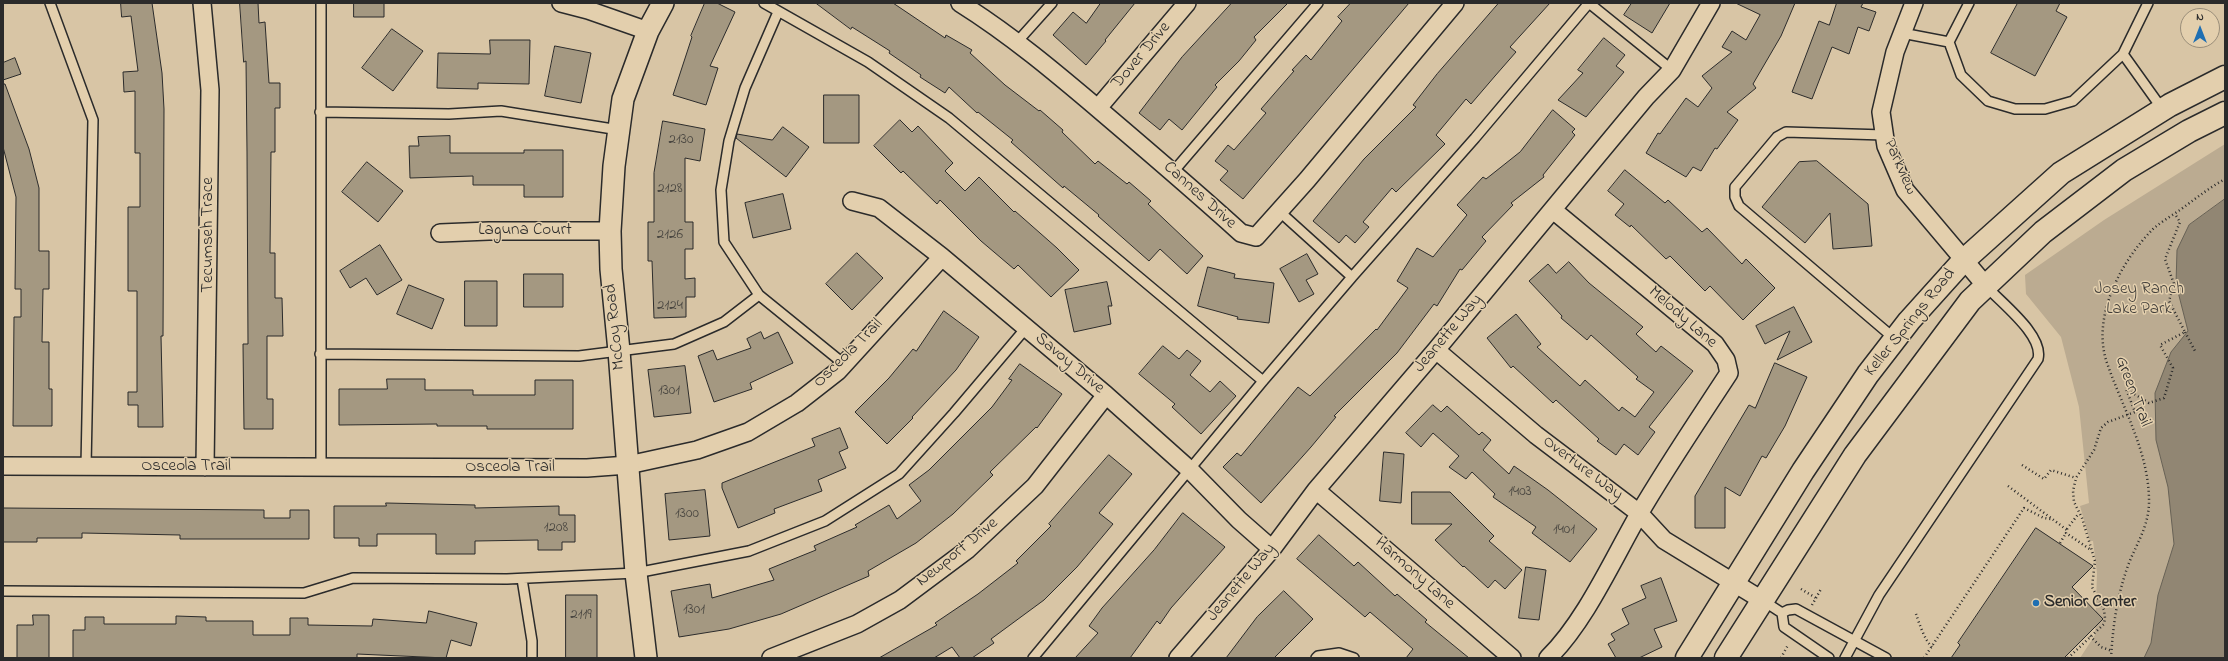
<!DOCTYPE html>
<html>
<head>
<meta charset="utf-8">
<style>
	body { margin:0 }
	#map { position:relative; width:2228px; height:661px; overflow:hidden; background:#d8c5a5; font-family:"Indie Flower",sans-serif }
	canvas { display:block }
	.frame { position:absolute; inset:0; border:4px solid #2b2b2b; pointer-events:none }
	.north { position:absolute; left:2180px; top:8px; width:40px; height:40px; box-sizing:border-box; background:#e3cfad; border:1px solid #998d79; border-radius:50%; rotate:0deg; font-size:11px; font-weight:700; line-height:16px; text-align:center; color:#2b2b2b }
	.north::after { content:''; display:block; margin:auto; width:14px; height:18px; background:#1f6fb2; clip-path:polygon(50% 0,100% 100%,50% 72%,0 100%) }
</style>
</head>
<body>
<div id="map">
<canvas width="2228" height="661"></canvas>
<div class="frame"></div>
<div class="north">N</div>
</div>
<script>
const ctx = document.querySelector('canvas').getContext('2d');
ctx.lineJoin = 'round';
function paint(path, color) {
  ctx.fillStyle = color;
  ctx.fill(path, 'evenodd');
}
function strokePath(path, color, width, dash) {
  ctx.strokeStyle = color;
  ctx.lineWidth = width;
  ctx.lineCap = dash ? 'butt' : 'round';
  ctx.setLineDash(dash || []);
  ctx.stroke(path);
}
function write(font, color, halo, rows, align = 'center') {
  ctx.font = font + ' "Indie Flower",sans-serif';
  ctx.lineWidth = 3;
  ctx.setLineDash([]);
  ctx.textBaseline = 'middle';
  ctx.strokeStyle = halo;
  ctx.fillStyle = color;
  for (const [text, x, y, turn = 0] of rows) {
    ctx.save();
    ctx.translate(x, y);
    ctx.rotate((+turn || 0) * Math.PI / 180);
    ctx.textAlign = isNaN(turn) ? turn : align;
    if (halo) ctx.strokeText(text, 0, 0);
    ctx.fillText(text, 0, 0);
    ctx.restore();
  }
}
paint(new Path2D(`
	M2225,144V658H2080L2095,635L2097,573L2093,541H2090L2080,506L2089,503L2079,407L2061,337L2026,294L2025,275L2104,220Z`), '#bbab91');
const water = new Path2D(`
	M2225,199V658H2144L2151,643L2158,595L2174,544L2168,487L2156,440L2155,393L2171,352L2188,331L2176,284L2177,250L2189,225Z`);
paint(water, '#918673');
strokePath(water, '#686256', 1);
const building = new Path2D(`
	M121,3H152L162,73L164,109L163,336H161L163,427H138V405H128V392H137V291H128V207H140V153H135V91L124,92L123,72L138,71L131,16L122,17Z
	M240,3H258L259,23L265,22L269,83H280V108H275V152H271L270,253H275V298H282L283,336H267V399H273V429H244L243,344H248L247,152L246,61L244,62Z
	M354,3H384V17H354Z
	M705,3H717L735,12L710,66L718,68L706,105L673,95L692,37L691,36Z
	M816,3H893L945,38L946,35L972,50L970,53L1005,85L1039,111L1040,110L1063,130L1062,132L1095,164L1098,161L1127,184L1129,182L1151,201L1148,204L1203,256L1187,274L1160,249L1149,261L1098,216L1099,215L1064,186L1063,188L1011,142L1013,140L978,112L977,113L949,87L945,93L920,77L921,75L889,53L890,51L852,27L851,29Z
	M1101,3H1135L1105,40L1106,41L1086,65L1053,35L1073,12L1086,23Z
	M1232,3H1288L1254,37L1256,40L1239,61L1215,85L1217,87L1182,130L1169,119L1160,130L1139,113L1182,57Z
	M1351,3H1409L1243,199L1220,180L1228,171L1215,161L1228,145L1234,150L1266,113L1261,109L1294,71L1292,70L1306,55L1311,60L1342,21L1338,17Z
	M1499,3H1550L1510,47L1516,52L1495,76L1471,104L1466,99L1436,135L1445,144L1396,192L1392,188L1363,222L1369,227L1355,243L1346,235L1339,243L1313,221L1364,159L1416,107L1413,105L1437,74Z
	M1632,3H1670L1652,33L1624,15Z
	M1736,3H1795L1781,36L1753,84L1756,88L1727,112L1738,120L1717,149L1715,148L1701,171L1693,167L1686,177L1646,153L1658,133L1660,134L1686,98L1698,107L1712,88L1702,76L1732,52L1722,47L1732,31L1746,40L1760,15Z
	M1837,3H1863L1861,7L1876,12L1869,31L1858,27L1849,54L1832,47L1812,99L1792,92L1819,21L1829,25Z
	M2018,3H2060L2056,11L2067,17L2035,76L1991,53Z
	M392,29L423,51L393,91L362,68Z
	M1604,38L1625,55L1616,66L1624,72L1586,117L1558,100L1583,73L1578,70Z
	M490,40H530L529,84L478,83V89L437,88L438,53L490,54Z
	M555,46L591,53L581,103L545,96Z
	M15,58L21,74L3,80V63Z
	M3,84H5L29,149L39,188V251H49V289H43L42,342H49V389H52V426H13L14,317H21V289H15L16,197L3,147Z
	M824,95H859V143H824Z
	M1553,110L1575,129L1572,132L1575,135L1543,175L1544,177L1511,203L1513,205L1482,237L1486,241L1462,270L1460,269L1437,306L1434,304L1397,353L1334,416L1336,417L1311,447L1261,503L1223,467L1237,453L1241,456L1298,387L1310,396L1376,329L1377,330L1408,288L1397,281L1417,248L1433,257L1467,215L1457,205L1483,177L1486,179L1520,152Z
	M900,120L912,132L918,126L953,163L945,171L965,191L979,177L1014,212L1015,211L1057,248L1079,270L1051,297L1018,265L1014,269L981,241L940,200L937,204L903,171L901,173L874,146Z
	M663,121L705,129L700,161L685,158V222H693V249H685V279L695,278V297H686V317L654,318L652,261H648V222H654V173Z
	M783,127L809,147L786,177L736,138L737,134L772,140Z
	M450,136V153H524V150H563V197H524V185H473V176L410,178L409,146H419L418,137Z
	M1817,161L1868,204L1872,246L1833,249L1830,213L1805,243L1762,207L1799,162Z
	M367,162L403,191L378,222L342,192Z
	M1625,170L1665,203L1668,200L1702,232L1707,228L1742,264L1746,259L1775,288L1743,320L1710,286L1705,291L1670,256L1666,259L1631,225L1630,227L1615,215L1624,204L1608,191Z
	M783,194L791,229L753,238L745,203Z
	M380,245L402,280L377,295L366,278L350,288L340,271Z
	M857,253L883,278L852,310L826,284Z
	M1307,254L1318,274L1306,280L1314,294L1299,302L1280,269Z
	M1569,262L1589,283L1643,327L1636,334L1656,352L1661,346L1693,371L1649,427L1655,432L1638,455L1624,444L1616,455L1597,441L1599,439L1556,400L1553,403L1513,366L1511,368L1487,338L1516,314L1541,344L1537,347L1580,386L1585,380L1619,411L1622,407L1635,417L1654,392L1636,379L1638,377L1591,335L1587,340L1561,318L1562,316L1529,281L1548,264L1556,273Z
	M1208,267L1235,274L1234,278L1274,283L1269,323L1237,319L1238,317L1198,306Z
	M524,274H563V307H524Z
	M465,281H497V326H465Z
	M1107,282L1112,306H1108L1111,324L1074,332L1065,290Z
	M409,285L444,299L432,329L397,314Z
	M1794,307L1812,342L1777,360L1790,331L1765,344L1756,326Z
	M944,311L979,337L956,370L912,417L913,418L887,444L855,412L889,378L913,349L916,351Z
	M761,332L764,339L778,332L793,363L750,383L752,389L714,402L698,356L713,350L717,360L751,348L747,339Z
	M1163,346L1179,359L1187,350L1201,361L1190,375L1210,392L1220,381L1236,396L1201,434L1172,407L1175,404L1139,374Z
	M1775,363L1807,377L1785,426L1766,458L1762,456L1740,496L1725,487V528H1695V496L1749,405L1755,408Z
	M1020,364L1062,394L1037,428L1036,427L990,472L993,475L953,514L916,543L868,571L869,576L781,614L729,629L679,637L671,591L710,584L712,598L774,580L769,569L816,550L814,546L857,527L855,525L889,505L897,519L921,501L909,485L929,470L992,407L1012,380L1009,379Z
	M685,366L691,413L654,417L648,370Z
	M387,379H425V390H473V395H535V380H573V429H487V426H437V424L339,425V389H387Z
	M1433,405L1441,412L1447,406L1479,435L1482,432L1491,440L1483,450L1509,474L1514,466L1548,490L1597,529L1570,562L1532,533L1536,527L1493,497L1495,494L1472,472L1466,479L1449,467L1459,456L1433,433L1421,447L1406,433Z
	M840,428L848,448L839,452L846,468L818,480L822,491L774,509L775,513L738,528L722,488V483L815,446L812,439Z
	M1384,452L1404,454L1401,503L1380,501Z
	M1109,455L1132,474L1099,513L1113,524L1077,567L1044,600L991,639L994,643L972,658H960L952,647L934,658H879L937,625L935,623L978,594L1018,563L1016,561L1051,526L1049,524Z
	M705,490L710,536L669,540L665,494Z
	M1412,492H1450L1494,536L1489,541L1522,570L1505,589L1495,580L1488,588L1464,566L1463,567L1435,540L1452,524H1412Z
	M386,503L475,505V508L559,506V515H575V542H562V550H538V540L475,541V554H436V534H377V546H359V538H334V506H386Z
	M3,508L264,510V518H290V510H309V539H180V535L82,533V538H37V542H3Z
	M1183,513L1225,547L1171,608L1160,624L1157,621L1130,658H1075L1098,633L1089,626L1102,608L1154,550Z
	M2036,528L2093,566L2072,587L2103,619L2064,658H1951L1960,645L1958,643Z
	M1319,535L1354,566L1358,562L1395,596L1397,594L1427,620L1425,622L1469,658H1406L1413,649L1370,612L1365,617L1297,559Z
	M1526,567L1546,570L1539,620L1519,618Z
	M1661,578L1677,621L1654,629L1662,647L1639,658H1616L1608,644L1615,640L1611,634L1629,624L1622,609L1646,598L1641,586Z
	M1284,591L1313,619L1274,658H1226L1257,617Z
	M566,595H597V658H566Z
	M429,611L477,623L471,646L451,640L446,658L357,654V658H73V630H85V617H104V624H176V616L206,617V621H253V635H290V618H308V625L372,626L373,619L426,623Z
	M33,615H49V658H17V625H33Z`);
paint(building, '#a49881');
strokePath(building, '#2b2b2b', 1);
const service = new Path2D(`
	M50,3L93,120L86,466
	M321,3V467
	M764,3L868,62L949,118L1263,381
	M1589,3L1672,70
	M2148,3L2123,54L2163,110
	M778,12L745,88L729,141L721,190L724,242L759,295L844,364
	M1902,33L1949,42L1961,75L1988,101L2015,109H2045L2073,101L2123,54
	M1017,42L1052,3
	M1949,42L1969,3
	M320,112L449,114L501,111L619,130
	M1884,135L1786,132L1777,137L1735,187V197L1739,206L1895,339
	M1173,172L1318,3
	M1352,277L1475,138L1589,3
	M320,354L579,356L674,344L724,322L759,295
	M522,579L532,641V658
	M3,591L304,593L353,578L507,579L636,573L749,551L825,521L899,474L954,413L1026,328
	M1762,600L1782,613
	M1782,613L1788,610L1796,609L1886,658
	M1782,613L1784,627L1829,658
	M1033,658L1263,381L1352,277L1280,212
	M1316,658L1318,656L1339,653L1354,658
	M1845,658L1879,595L2038,359C2044,335 2001,303 1986,286`);
const minor = new Path2D(`
	M202,3L210,90L205,467
	M561,3L588,10L648,31
	M960,3C1011,35 1056,73 1102,112C1149,152 1196,192 1241,233L1256,237L1307,180L1455,3
	M1914,3L1895,52L1881,112L1886,146L1905,190L1986,286
	M1098,108L1187,3
	M852,201L879,208L942,257L1106,395L1190,470L1239,520L1272,549
	M440,233L489,231H610
	M1436,350L1536,435L1639,513L1664,540L1762,600
	M3,466L587,468L628,465L697,450L748,432L797,403L838,371L942,257
	M1316,490L1512,658
	M771,658L857,624L900,600L967,550L1035,486L1106,395
	M1178,658L1272,549L1316,490L1436,350L1646,97L1672,70L1711,3
	M1548,658C1585,622 1613,559 1639,514C1667,466 1699,419 1729,373L1726,360L1715,344L1553,210`);
const tertiary = new Path2D(`
	M646,658L636,573L619,351L611,269L610,231L614,166L623,99L648,31L663,3`);
const secondary = new Path2D(`
	M1687,658L1803,471L1868,374L1909,321L1963,261L2061,173L2170,105L2225,77
	M1726,658L1855,455L1970,301L2043,232L2124,170L2189,131L2225,113`);
strokePath(service, '#2b2b2b', 12);
strokePath(minor, '#2b2b2b', 20);
strokePath(tertiary, '#2b2b2b', 24);
strokePath(secondary, '#2b2b2b', 25);
strokePath(new Path2D(`
	M2185,332L2195,351
	M2022,465L2044,479L2051,470L2076,478
	M2008,486L2067,530L2066,533L2091,550
	M2067,529L2079,513
	M2060,543L2066,533
	M1801,589L1816,598
	M1812,605L1821,589
	M1916,614C1919,623 1925,641 1932,647
	M2090,636L2101,647L2112,651
	M1781,658L1788,645
	M1924,658L2024,508L2044,518L2051,519
	M2068,658L2104,624L2105,618L2104,610L2092,587L2095,561L2082,518L2074,502L2073,491L2076,478L2094,450L2101,428L2108,422L2135,412L2126,389L2149,403L2164,398L2173,368L2160,345L2185,332L2169,301L2174,284L2165,259L2180,222L2175,214
	M2111,658C2113,625 2117,595 2129,563C2137,543 2148,527 2149,504C2150,454 2123,409 2107,363C2091,317 2121,261 2153,229C2161,222 2171,216 2180,210C2195,199 2209,188 2225,179`), '#2b2b2b', 2.5, [1, 3]);
strokePath(service, '#e3cfad', 9);
strokePath(minor, '#e3cfad', 17);
strokePath(tertiary, '#e3cfad', 21);
strokePath(secondary, '#e3cfad', 22);
for (const [x, y, r, color] of [
	[2036,603,4,"#1f6fb2"]
]) {
  const dot = new Path2D();
  dot.arc(x, y, r, 0, 2 * Math.PI);
  ctx.fillStyle = color;
  ctx.fill(dot);
  strokePath(dot, '#e3cfad', 1.5);
}
write('15px', '#494640', null, [
	["2130",681,141],
	["2128",670,190],
	["2126",670,236],
	["2124",670,307],
	["1301",669,392],
	["1403",1520,493],
	["1300",687,515],
	["1208",556,529],
	["1401",1564,531],
	["1301",694,611],
	["2119",581,616]
]);
write('17px', '#2b2b2b', '#e3cfad', [
	["Dover Drive",1142,56,-50],
	["Parkview",1899,167,66],
	["Cannes Drive",1199,196,42],
	["Laguna Court",525,231],
	["Tecumseh Trace",209,235,-90],
	["Melody Lane",1682,318,41],
	["Keller Springs Road",1911,323,-51],
	["McCoy Road",616,327,-96],
	["Jeanette Way",1449,334,-50],
	["Osceola Trail",849,354,-45],
	["Savoy Drive",1069,364,40],
	["Green Trail",2132,392,69],
	["Osceola Trail",186,467],
	["Osceola Trail",510,468],
	["Overture Way",1582,469,37],
	["Newport Drive",958,553,-39],
	["Harmony Lane",1414,574,41],
	["Jeanette Way",1242,583,-50]
]);
write('17px', '#413e3a', '#e3cfad', [
	["Josey Ranch",2139,290],
	["Lake Park",2139,310]
]);
write('bold 17px', '#2b2b2b', '#e3cfad', [
	["Senior Center",2044,603]
], 'left');
</script>
</body>
</html>
